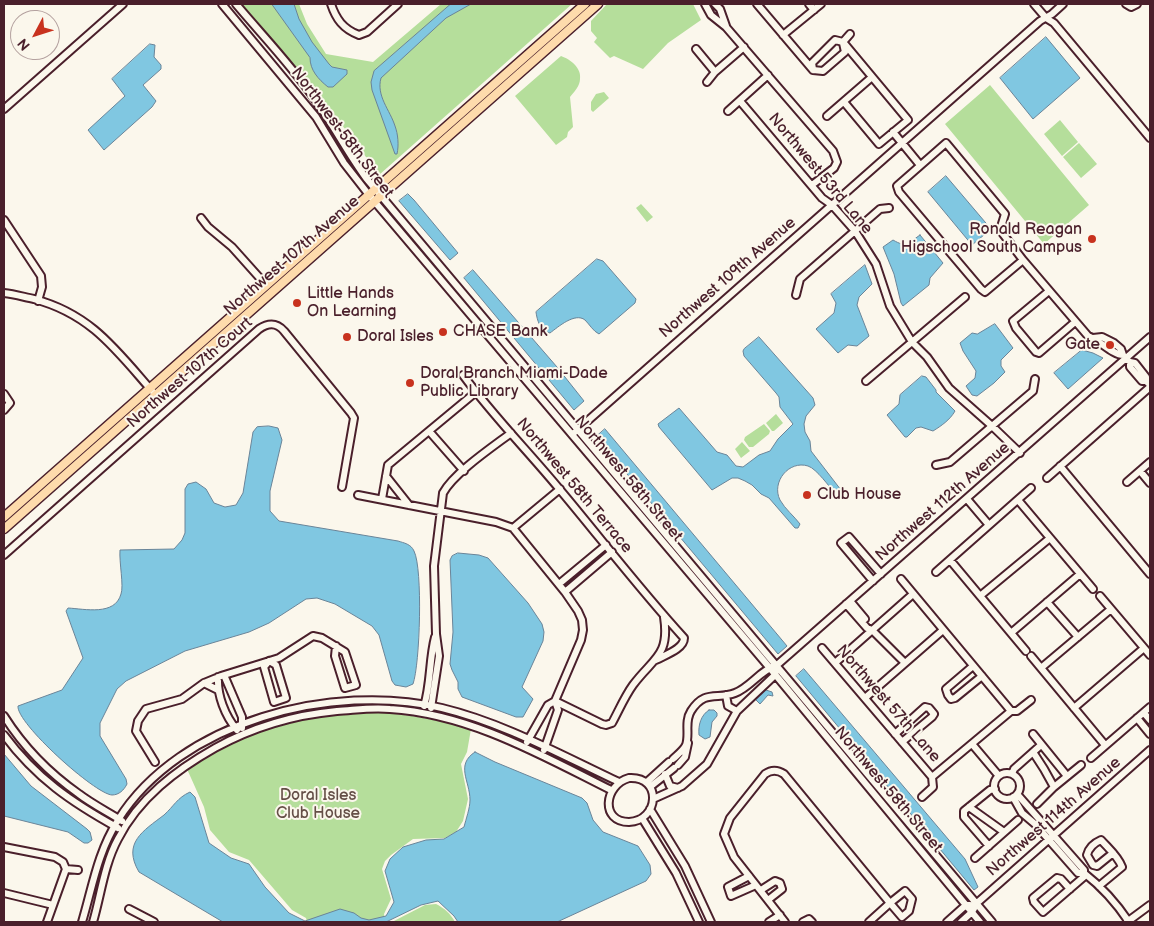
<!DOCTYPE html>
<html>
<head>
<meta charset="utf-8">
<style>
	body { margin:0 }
	#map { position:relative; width:1154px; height:926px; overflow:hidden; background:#fbf7ec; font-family:"Balsamiq Sans",sans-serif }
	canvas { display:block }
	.frame { position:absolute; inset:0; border:5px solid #4a1f2b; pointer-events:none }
	.north { position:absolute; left:10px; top:10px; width:50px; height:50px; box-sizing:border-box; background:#fbf7ec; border:1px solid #b4a19f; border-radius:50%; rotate:230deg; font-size:14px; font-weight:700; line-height:20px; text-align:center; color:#4a1f2b }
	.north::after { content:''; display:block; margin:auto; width:18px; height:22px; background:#c8321e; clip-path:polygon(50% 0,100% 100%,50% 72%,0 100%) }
</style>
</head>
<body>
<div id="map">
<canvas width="1154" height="926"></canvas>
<div class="frame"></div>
<div class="north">N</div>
</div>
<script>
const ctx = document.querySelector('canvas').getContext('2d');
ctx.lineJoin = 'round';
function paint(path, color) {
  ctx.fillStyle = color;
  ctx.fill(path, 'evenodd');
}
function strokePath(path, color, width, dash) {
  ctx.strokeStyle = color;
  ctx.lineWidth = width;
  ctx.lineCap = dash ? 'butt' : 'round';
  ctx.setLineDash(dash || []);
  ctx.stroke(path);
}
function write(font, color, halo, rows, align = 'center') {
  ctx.font = font + ' "Balsamiq Sans",sans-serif';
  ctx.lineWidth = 4;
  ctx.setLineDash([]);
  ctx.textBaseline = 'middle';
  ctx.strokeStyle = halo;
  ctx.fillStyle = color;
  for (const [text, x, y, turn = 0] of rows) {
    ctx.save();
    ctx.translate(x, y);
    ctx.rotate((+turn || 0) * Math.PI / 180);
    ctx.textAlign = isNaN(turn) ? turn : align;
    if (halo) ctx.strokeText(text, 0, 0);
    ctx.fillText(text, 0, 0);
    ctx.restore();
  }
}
paint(new Path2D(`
	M242,4H299L307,24L326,54L373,62L441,4H572L379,175L350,135Z
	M607,4H693L701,20L668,43L643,69L614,56L610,58L594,42L597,38L591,31V21Z
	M561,56C570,59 582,68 580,79C580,86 574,92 570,97L573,127L568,132L567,137L556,145L515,96Z
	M990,85L1089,205L1044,244L945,124Z
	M604,92L609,98L593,112L591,110V102L596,94Z
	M1060,120L1078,142L1062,156L1044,134Z
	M1079,143L1097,164L1081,178L1063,157Z
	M641,204L653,217L647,222L636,208Z
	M776,414L783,423L774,431H772L766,423Z
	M764,424L770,431L769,434L753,447H749L744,440L745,437Z
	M742,442L750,451L741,458L735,449Z
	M378,712C410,715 440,720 471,729L467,752L461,764L468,799L463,821L456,832L445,838L413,839L391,855L385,861L382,869L391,899L384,914L385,922H307L306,918L292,910L249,860L229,852L210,830L204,807L187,769C231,741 276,721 327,715C344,713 361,713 378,712Z
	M436,904C444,908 451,914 455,922H392L425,905Z`), '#b5de9b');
const water = new Path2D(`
	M272,4H294L299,19L312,42L329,64L332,67L347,70V74L333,87H328C318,79 310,70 310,58Z
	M451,4H471L446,18L381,78C376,96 390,110 395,126C398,134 399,145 397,154H395L372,90L371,82L374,71Z
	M1046,37L1080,78L1033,119L1000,78Z
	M150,44L155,45L154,57L161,65V69L143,85L156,101L152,107L104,150L88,130L125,96L112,79Z
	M946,176L991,229L972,245L928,192Z
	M408,194L414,200L458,253L450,260L399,201Z
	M920,235L943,263L930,278L929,285L903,306L901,303L894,274L883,247L893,240C907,248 907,244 920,235Z
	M597,259L603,261L636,299L635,303L599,334C593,331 590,325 585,320C575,312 558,327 550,333C540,331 537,320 536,312Z
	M865,265L872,284L859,297L857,305L869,336L857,346L848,345L838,353L816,329L834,313L836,303L831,294Z
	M473,270L557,367L584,401L574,410L464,278Z
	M995,324L1013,348L1001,360V366L1005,372L994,383L977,396L972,395L966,386L975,378L976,371L963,351L960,343L972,333L977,334Z
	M759,337L813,398L815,405L806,416L804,424L805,432L810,441L811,451L841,490L836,494C829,487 817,469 808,466C789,460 771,482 780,500C785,509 794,516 800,524L798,528H795L769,498L761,494L752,485L745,481L738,478H732L712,490L659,427L658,424L679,408L717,452L727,455L736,466L743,467L759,455L770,451L778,439L793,424L780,407L779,397L776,393L744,356L743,351L744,349Z
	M1082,350L1093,353L1103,358L1068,389L1054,373Z
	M922,376L926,377L936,390V392L955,411C950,420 941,426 933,431L921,427L916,428L907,437H905L887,415L899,404L900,395Z
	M269,426L278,428L282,440L270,491V511L279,521L398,541C404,543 411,544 414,551C423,569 420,664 413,684L406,687L395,685L392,681L379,635L372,626L335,604L317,598L306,599L269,623L249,632L185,651L126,681L117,689L100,723V736L126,779L127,784C124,790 119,795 112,795C95,794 16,723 18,706L62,690L83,658L66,611L68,608C85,609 115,616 121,594C124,586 119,562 120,550L174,549L182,540L185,533V489L188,484L196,482L206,489L214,503L225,507L236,505L243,493L253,432L257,427Z
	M605,429L787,646L778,654L596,437Z
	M458,553L479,555L488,558L528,603L542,624L544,632L543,641L522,687L533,699L523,717H516L462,697L458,689V682L452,670L450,664L453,632L450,560L452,556Z
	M804,669L965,859L978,887L974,890L796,676Z
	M766,690L772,692L773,696L768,695L760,704L755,699Z
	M709,710H714L717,713V716L712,722L710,737L705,739L699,735C698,725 701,715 709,710Z
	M475,752L495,762L582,798L587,803L593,820L603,832L638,846L650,865L651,874L646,881L557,922H458L454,916L438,901L421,905L386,922H223L139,872C122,843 143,831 164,815C174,806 177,798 190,792L195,797L209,843L231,858L249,864L265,887L289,913L305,921L340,909L354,913L361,918L369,920L386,916L394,902L385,871L390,859L403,847L426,840L444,839L464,827C466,819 470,808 470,800C470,781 455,765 475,752Z
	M4,754L31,786L87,829L90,832L92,840L88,843H84L68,832L4,816Z`);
paint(water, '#80c7e1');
strokePath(water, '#6a8498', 1);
const minor = new Path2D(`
	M222,4L316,117L344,163L369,195L769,667L980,922
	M236,4C262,35 291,65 314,98C333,124 347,152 366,178L992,922
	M331,4C336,19 343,29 359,35L367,32L398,4
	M705,4L711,15L726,27L833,151L837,162L834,168L812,185
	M715,4L720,9L726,26
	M757,4L813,70
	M809,4L814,10
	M1034,4L1046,18L1054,23L1150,138
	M1126,4L1131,7L1137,4
	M783,35L821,4
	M843,42L908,120L879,144L844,102
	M843,42L850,34
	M696,49L715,72
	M813,69L812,63L835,40L843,42
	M813,70L823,71L845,52L843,43
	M707,82L715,72L744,47
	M740,101L822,198L832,205L855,231L876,264L890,306L912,342L927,357L949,388L992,426L1020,453
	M4,109L123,4
	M728,111L768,75
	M827,116L872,77
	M893,132L920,165
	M946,143L1005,214L1000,230L1023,260L985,292L981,289L899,192L897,186Z
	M201,218L208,227L232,247L266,285
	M4,220L41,276L42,287L38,301
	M1023,260L1088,336C1099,340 1113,355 1123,355
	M1049,291L1013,321L1016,328L1036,352L1039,353L1075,322
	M4,293C14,294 24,297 34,299C91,314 116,350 153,392
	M796,295L800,279L880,209L889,208
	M1093,338L1102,337L1114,343L1121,349L1123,355L1130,362L1135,363L1146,377V381
	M1130,362V367L1142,381H1146L1149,384
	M463,375C493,416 529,452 561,491C602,540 641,591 684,638C684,649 665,655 656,660
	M866,381L965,297
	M4,394L10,403L4,410
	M429,431L464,471
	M575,432L1040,21L1052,14L1063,4
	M936,465L950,462L992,426L1033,391L1035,379
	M1060,466L1150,574
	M1140,471L1150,483
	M386,476L409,505
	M1047,478L1150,387
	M1127,482L1150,462
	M358,495L496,522L513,528L565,592L578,611L582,620L583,630L581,640L555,701L548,705L527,742
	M382,499L388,465L476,392
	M967,499L989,525
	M1018,500L1093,589
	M513,528L560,489
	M4,555L259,329C268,323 276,322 284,331L351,413L354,418L342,487
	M950,560L1026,651
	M936,572L1031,488
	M901,579L1011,711
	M873,581L841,543L849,537L881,574
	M559,584L606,545
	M565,592L612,552
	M980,596L1050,538
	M1100,596L1150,655
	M850,601L865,619
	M1047,602L1078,637
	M846,604L867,628L872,630L905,663
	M1011,633L1080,574
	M822,648L932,777
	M1031,656L1105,745
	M269,661L276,665L286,698L274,702L264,667Z
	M835,663L913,594
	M973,666L946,689L948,695L951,699L955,698L982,676
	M1041,668L1111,609
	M224,675L242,717V728
	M218,677C217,695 225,716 237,730
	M204,683L218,690
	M726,695L728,706L737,711
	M865,698L943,630
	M555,701L602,724L606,725L612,723C619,710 625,696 633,685C653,658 670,656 664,617
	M424,706C431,684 429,660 435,637
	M431,708L439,656L436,634L434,566L443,493C454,473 491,448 511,433
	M1074,708L1144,648
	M1144,713L1150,720
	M4,716C23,746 49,773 79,794C92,804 108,812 122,821
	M1137,718L1150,734
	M895,734L925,707L929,708L934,714L932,717L902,742
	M1033,734L1067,776
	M4,735C36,778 71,802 118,828
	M972,744L999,776
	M544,750L558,710L555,701
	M1033,752L1044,769L1054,787
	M1091,758L1150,707
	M673,759C677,755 683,751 686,745C690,734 684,722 691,711C705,689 717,700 735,693C751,687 760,670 777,665L1150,337
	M155,762L136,731L138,721L146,709L182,699L204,683L221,676L279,658L313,636L322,638L345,652L356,685L345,688L335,656L336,646
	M678,765L685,757L688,743
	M994 786a13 13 0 1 1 26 0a13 13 0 1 1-26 0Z
	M665,774L670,786L678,788
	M1012,774L1014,769L1041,745
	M629,778C663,776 659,821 629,822C600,822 604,785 629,778Z
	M647,782L669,762
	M650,787L674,768
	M922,797L933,787L932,777L1011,711H1017L1031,700
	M1013,797L1022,813L1035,824L1078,873H1084V870L1017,794
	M653,799L682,786L707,764L737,711L775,675L776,671
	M1037,804L1054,787L1081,765
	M969,807L1004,832
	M650,809L685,866L711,922
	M642,818L676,873L699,922
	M989,846L964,817V811L990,790L995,789
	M4,847L55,857L63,862L66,869L78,870
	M975,858L1018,820
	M1084,873C1102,887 1117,904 1129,922
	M749,876L728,887L731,896L756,885
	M1099,886L1122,867C1118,856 1108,848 1101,840C1094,843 1089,847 1087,855L1093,865L1097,866L1113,853
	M1070,889L1061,879L1057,878L1033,898L1034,902L1043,912L1086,875
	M761,890L775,881L780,883L782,889L768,900
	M905,891L912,899L909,911L902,917L890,903Z
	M4,893L53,905
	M129,909L154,922
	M47,922L66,869
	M82,922C93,885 97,854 118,820C180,721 333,682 442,708C504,723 561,755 619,782
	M93,922C101,895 104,865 118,839C139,798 176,770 215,748C253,727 294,715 337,711C355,710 372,707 390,709C470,714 541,755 611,790
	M769,922L780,915
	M785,922L734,857L724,834L730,818L765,774C772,769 778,770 784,774L890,903L869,922
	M803,922L809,919L812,922
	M947,922L966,905H970
	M961,922L972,912L977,903L1150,750
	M1127,922L1150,905`);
const major = new Path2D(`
	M4,517L585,4
	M4,529L598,4`);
strokePath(minor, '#4a1f2b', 10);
strokePath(major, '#4a1f2b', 11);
strokePath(minor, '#fbf7ec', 6);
strokePath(major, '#fedbac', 8);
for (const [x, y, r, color] of [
	[1092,239,5,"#c8321e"],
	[297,303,5,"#c8321e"],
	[443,332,5,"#c8321e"],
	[347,337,5,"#c8321e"],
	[1110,345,5,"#c8321e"],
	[410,383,5,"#c8321e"],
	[807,495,5,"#c8321e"]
]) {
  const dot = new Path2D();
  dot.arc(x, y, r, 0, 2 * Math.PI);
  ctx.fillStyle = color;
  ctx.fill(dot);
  strokePath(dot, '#fbf7ec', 2);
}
write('16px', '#4a1f2b', '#fbf7ec', [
	["Northwest 58th Street",342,133,53],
	["Northwest 53rd Lane",820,174,50],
	["Northwest 107th Avenue",292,256,-41],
	["Northwest 109th Avenue",728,278,-41],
	["Northwest 107th Court",190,373,-41],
	["Northwest 58th Street",628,479,50],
	["Northwest 58th Terrace",574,486,50],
	["Northwest 112th Avenue",943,502,-41],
	["Northwest 57th Lane",888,704,49],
	["Northwest 58th Street",888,790,50],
	["Northwest 114th Avenue",1054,817,-41]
]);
write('16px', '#4a1f2b', '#fbf7ec', [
	["Ronald Reagan",1082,230,"right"],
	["Higschool South Campus",1082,248,"right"],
	["Little Hands",307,294],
	["On Learning",307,312],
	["CHASE Bank",453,332],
	["Doral Isles",357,337],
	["Gate",1100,345,"right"],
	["Doral Branch Miami-Dade",420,374],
	["Public Library",420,392],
	["Club House",817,495]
], 'left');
write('16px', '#654f47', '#fbf7ec', [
	["Doral Isles",318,796],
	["Club House",318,814]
]);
</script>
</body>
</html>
